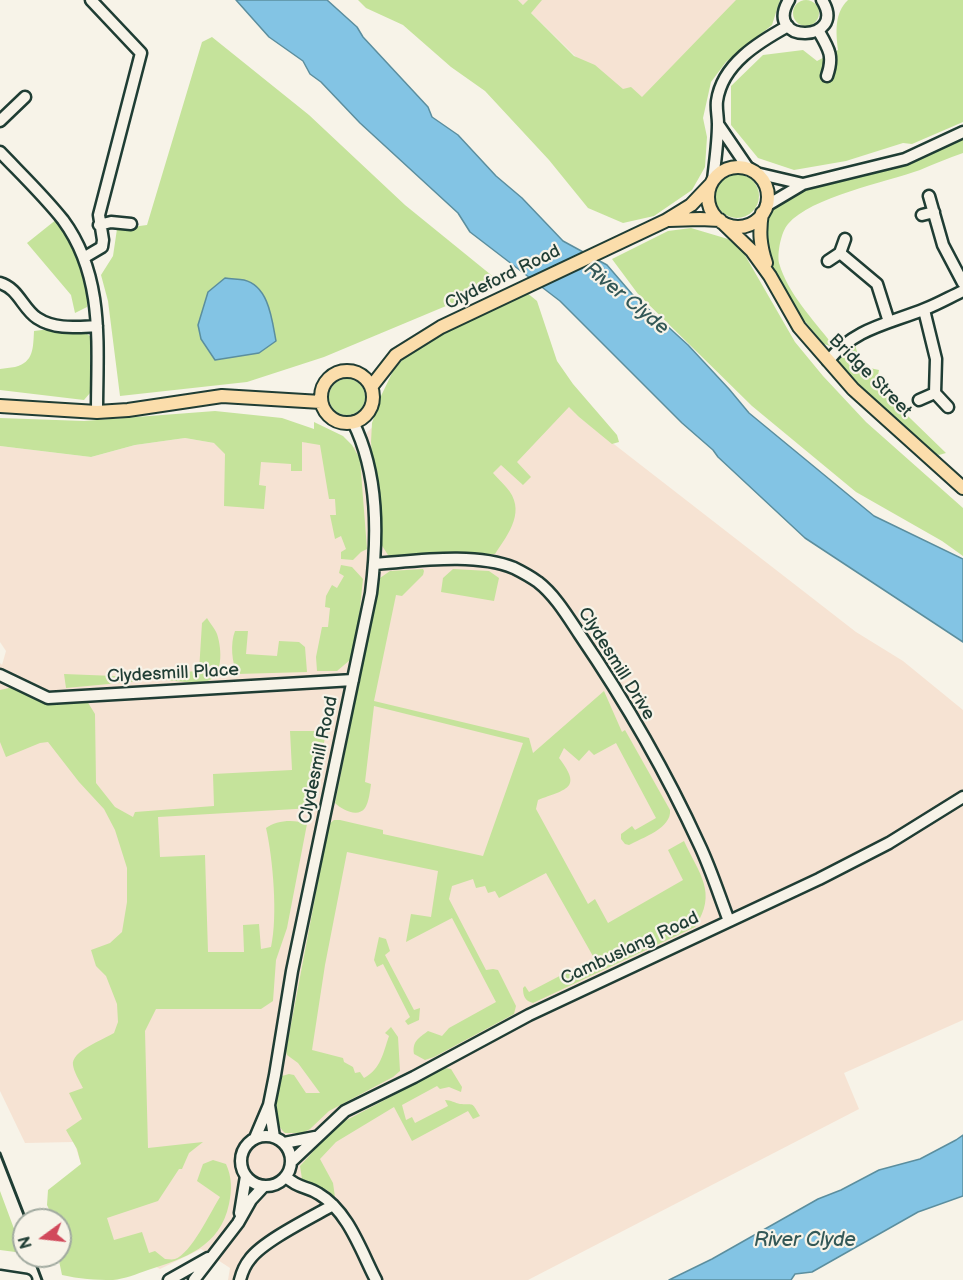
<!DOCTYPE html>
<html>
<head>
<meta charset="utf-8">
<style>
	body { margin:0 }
	#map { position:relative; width:963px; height:1280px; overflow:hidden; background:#f7f3e8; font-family:"Balsamiq Sans",sans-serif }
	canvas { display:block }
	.north { position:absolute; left:12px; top:1208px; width:60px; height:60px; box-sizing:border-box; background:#f7f3e8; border:2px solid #a1aaa0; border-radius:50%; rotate:255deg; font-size:16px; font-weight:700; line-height:24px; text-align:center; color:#1f3d34 }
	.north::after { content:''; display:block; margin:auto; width:21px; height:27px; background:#d1495b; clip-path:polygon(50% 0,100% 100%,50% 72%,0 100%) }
</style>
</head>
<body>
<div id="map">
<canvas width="963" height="1280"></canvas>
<div class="north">N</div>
</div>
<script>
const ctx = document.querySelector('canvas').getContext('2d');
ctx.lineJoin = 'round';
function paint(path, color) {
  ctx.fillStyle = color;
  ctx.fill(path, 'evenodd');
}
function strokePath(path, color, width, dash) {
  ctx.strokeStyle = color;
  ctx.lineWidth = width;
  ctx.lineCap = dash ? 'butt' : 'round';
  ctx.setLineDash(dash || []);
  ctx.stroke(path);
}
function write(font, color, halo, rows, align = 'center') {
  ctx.font = font + ' "Balsamiq Sans",sans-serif';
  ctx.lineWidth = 4.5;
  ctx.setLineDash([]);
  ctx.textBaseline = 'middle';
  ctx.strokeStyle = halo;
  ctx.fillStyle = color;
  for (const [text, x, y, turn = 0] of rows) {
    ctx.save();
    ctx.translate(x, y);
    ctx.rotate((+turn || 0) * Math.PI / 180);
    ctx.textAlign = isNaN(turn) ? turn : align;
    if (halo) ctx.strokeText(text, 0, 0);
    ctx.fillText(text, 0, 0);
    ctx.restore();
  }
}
paint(new Path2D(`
	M518,0H765L631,111Z
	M494,318L579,417L856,632L903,661L963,710V1020L844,1073L859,1109L528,1280H228L230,1268L201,1249L160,1269L140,1258L108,1246L74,1142L25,1143L0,1091V663L2,665L6,651L0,642V446L91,457L135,445L185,438L214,443L231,433L353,448L387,411Z`), '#f6e3d3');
paint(new Path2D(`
	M793 13a13 13 0 1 1 26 0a13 13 0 1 1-26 0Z
	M358,0H518L523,5L528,0H542L531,13L574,56L595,65L623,89L631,87L642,97L736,0H780L772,25L726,62L711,82L703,118L707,137L705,167L692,190L654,216L623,223L588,208L549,160L485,91L451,67L403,25L366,8Z
	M848,0H963V122L912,144L903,143L846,161L794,170L758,158L731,125V86L763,55L803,50L817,61L838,50C836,33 834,13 848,0Z
	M212,37L309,115L405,205L501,283L324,357L247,382L120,396L108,301L101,275L113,256L117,229L147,225L202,42Z
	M963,139V153C948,158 934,164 920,170C886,182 811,197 788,224C781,232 777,253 779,263C788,294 813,319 832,344L830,346L824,344C800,316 775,285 765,248C763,238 766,225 767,215L793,193L921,159Z
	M715 196a22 22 0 1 1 44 0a22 22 0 1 1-44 0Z
	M57,219C73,244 91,276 87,307L75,313L71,295L27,243Z
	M691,228L728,239L742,250L795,342L823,376L866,422L963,508V556L942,541L856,492L752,406L638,294L612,259L668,231Z
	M526,292L537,301L557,361L573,384L617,435L619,442L612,444L579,417L569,407L517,462L531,477L523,485L501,465L493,473C497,478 502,482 506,487C527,510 509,533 495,554L397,556L388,555L379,541L371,442L372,423L381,396L393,371L411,350L436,333Z
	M42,330L82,331L90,336V393L84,400L0,390V369C5,368 10,368 15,367C34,362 33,348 34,331Z
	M854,341L861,366L879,370L876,385L946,453L939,455L930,451L841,367L839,359Z
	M329 397a18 18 0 1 1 36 0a18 18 0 1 1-36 0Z
	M215,411L282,418L314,429V422L343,436L352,445L360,459L367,549L361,552L353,560L341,559V552L346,549L341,536L335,539L330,515H336L335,499H329L320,445L302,442V471H291V464L261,462L259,485L266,486L264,509L224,506L225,454L214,443L185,438L135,445L91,457L0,446V418L84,421Z
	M341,565L352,567L363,579L359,618L350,660L337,671H317L316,657L322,627H328L330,608L325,607L326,596L332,585L337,588L344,576L339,573Z
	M423,569L424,571L423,575L402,596L396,595L374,701L529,738L533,753L604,691L622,732L625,730L670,810C672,828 642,838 629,845L625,844L621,839V834L632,826L635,830L656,818L616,743L594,755L589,750L579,761L564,748L559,758C583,789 566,789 538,800L536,809L588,904L595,899L608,923L683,880L668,850L684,841C699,874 718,892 695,927L533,1003C525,1001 523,996 523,988L525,986L529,992L594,958L546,873L499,898L495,891L488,893L485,886L476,888L473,879L452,886L449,899L486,970L493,969L498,970L516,1006L514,1014L434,1057L425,1060L414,1054C412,1041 419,1038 428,1031L442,1036L449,1028L496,1002L452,918L406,942L411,914L431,917L438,871L347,852L325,965L312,1050L343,1058L344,1062L353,1067L355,1073L360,1072L364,1078C381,1069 383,1053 389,1036L385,1033L391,1027L398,1037L400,1071L393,1077L329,1111L310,1129L303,1133H285C269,1119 279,1095 282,1076L289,1074L294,1075L306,1093H320L298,1063L287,1055L286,1051L329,824L334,820H340L383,830V834L483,856L523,743L374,706L365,782L371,784C370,791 369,802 365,808C358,818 342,810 335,803L380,578L390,571Z
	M453,569L489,571L499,578L494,601L441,592L443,578Z
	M207,618C210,623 215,629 217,634C222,649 224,679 204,682C192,684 178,681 166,680V673L199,671L202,623Z
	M235,631H248L246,654L277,656L279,641L299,642L305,647L307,672L237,674C232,662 230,644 235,631Z
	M64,674L140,677L141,681L66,688Z
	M13,687L50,700L87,701L95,714L96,783L115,807L133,817L135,812L214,806L213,774L292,770L290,731H326L313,808L158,817L160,857L205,855L208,952H244L243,925L259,924L261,949L271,947C278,916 273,859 266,828C276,820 295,819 307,824L287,928L276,960L273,1001L261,1009H156L145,1031L148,1148L203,1142L189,1153L182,1169H179L158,1201L107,1218L114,1240L142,1232L149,1253L155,1251L165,1259C168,1259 172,1260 175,1259C191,1254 211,1211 220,1197L197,1181L203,1164L213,1160L226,1164C232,1177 232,1190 229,1204C220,1247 185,1258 148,1270C137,1274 124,1279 113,1280C95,1280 79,1279 62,1275L58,1256H60V1220H54L47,1205L48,1190L81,1164L77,1149L66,1130L82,1119L69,1093L83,1088C79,1080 74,1072 73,1065C71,1051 103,1040 114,1033L118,1022L117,1004L106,976L96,966L91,950L110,943L122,932L127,902V868L115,830L104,809L79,782L48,742L40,743L6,757L0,742V690Z
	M379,937L386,939L390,951L385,955L414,1010L420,1008L419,1020L408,1025L405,1021L410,1017L383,964L377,967L374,960Z
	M445,1068L451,1069L462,1087L461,1092L449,1087L440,1089L437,1086L402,1105L406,1120L412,1117L415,1123L448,1106L445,1100C451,1100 455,1103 460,1104C475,1105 471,1101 480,1116L473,1119L468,1111L412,1141L394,1107L336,1142L320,1159L333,1183L335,1197L327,1190L302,1179L300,1166L327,1136L343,1122Z
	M0,1191L23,1253L0,1250Z`), '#c5e39b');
const water = new Path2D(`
	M236,0H327L357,27L363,37L428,107L432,117L458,135L496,176L522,198L563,241L607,265L632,294L688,345L729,389L749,413L874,516L963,559V642L805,538L718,457L713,450L682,423L560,301L470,232L458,213L360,123L321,82L310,74L303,61L269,37Z
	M225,278C231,279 238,279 244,280C269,286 272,320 276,341L259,353L215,360L201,339L198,325L208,292Z
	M963,1135V1196L918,1212L812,1272L795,1274L791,1280H669L712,1259L818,1199L841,1190L879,1170L920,1159L956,1140Z`);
paint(water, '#83c4e4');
strokePath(water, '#5b8e9e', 1.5);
const minor = new Path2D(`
	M789,0C762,45 849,43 822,0
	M818,30C829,49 834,56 827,76
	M0,121L25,97
	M718,124L748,168
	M0,152C21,174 44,196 63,220C105,277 97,345 97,412
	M756,173L803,184
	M713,180C715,162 718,143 718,124C718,116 716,108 717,101C722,64 759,42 788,26
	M929,196L943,245L963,283
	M766,206L803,184L905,159L963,132
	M922,215L934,212
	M99,225L111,222L131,224
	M840,253L877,284L889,322
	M85,257L102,247L103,240L99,215L141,53L91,0
	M828,261L840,253L845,239
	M0,283C18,288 23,309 37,318C55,330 77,327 97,326
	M924,310L936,359L935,393
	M828,361C855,328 888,324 925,309C938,304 950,297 963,291
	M919,400L935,393L948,407
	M374,564C416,561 475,552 514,568C522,572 531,577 538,582C555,595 568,617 580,635C625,701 666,772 699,844C711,869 719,895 729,921
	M0,675L48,698L353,680
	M269,1105L274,1137
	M241 1161a25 25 0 1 1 50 0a25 25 0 1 1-50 0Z
	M255,1138L269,1105L275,1075L292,971L371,593C378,537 379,474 353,422
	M284,1143L315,1137
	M292,1161L345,1111L414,1077L529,1015L819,879L889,843L963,797
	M286,1177C299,1189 307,1186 319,1194C348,1211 361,1251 376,1280
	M240,1213L246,1176
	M0,1276L26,1280
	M169,1280L208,1258
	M194,1280L238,1223L251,1200L264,1186
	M240,1280C242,1272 245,1265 250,1259C263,1241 312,1217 333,1205`);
const major = new Path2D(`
	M708 197a30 30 0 1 1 60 0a30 30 0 1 1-60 0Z
	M762,213C759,232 760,245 766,263
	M669,220L700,219L720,220
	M723,223L752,251L770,276L799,327L853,389L963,488
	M321 397a26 26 0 1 1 52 0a26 26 0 1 1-52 0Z
	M371,387L396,355L441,327L665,221L691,205L711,184
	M0,406L97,412L128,410L222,396L321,402`);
strokePath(minor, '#1f3d34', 15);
strokePath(major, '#1f3d34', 16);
strokePath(minor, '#f7f3e8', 10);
strokePath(major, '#fbddab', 12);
strokePath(new Path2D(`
	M0,1153L26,1220
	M33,1256L42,1280`), '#1f3d34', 3);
write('18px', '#1f3d34', '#f7f3e8', [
	["Clydeford Road",503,278,-26],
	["Bridge Street",870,376,45],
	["Clydesmill Drive",616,664,58],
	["Clydesmill Place",173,674,-3],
	["Clydesmill Road",319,760,-78],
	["Cambuslang Road",630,949,-25]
]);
write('italic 20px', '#335857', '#f7f3e8', [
	["River Clyde",626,299,39],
	["River Clyde",805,1241]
]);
</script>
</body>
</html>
